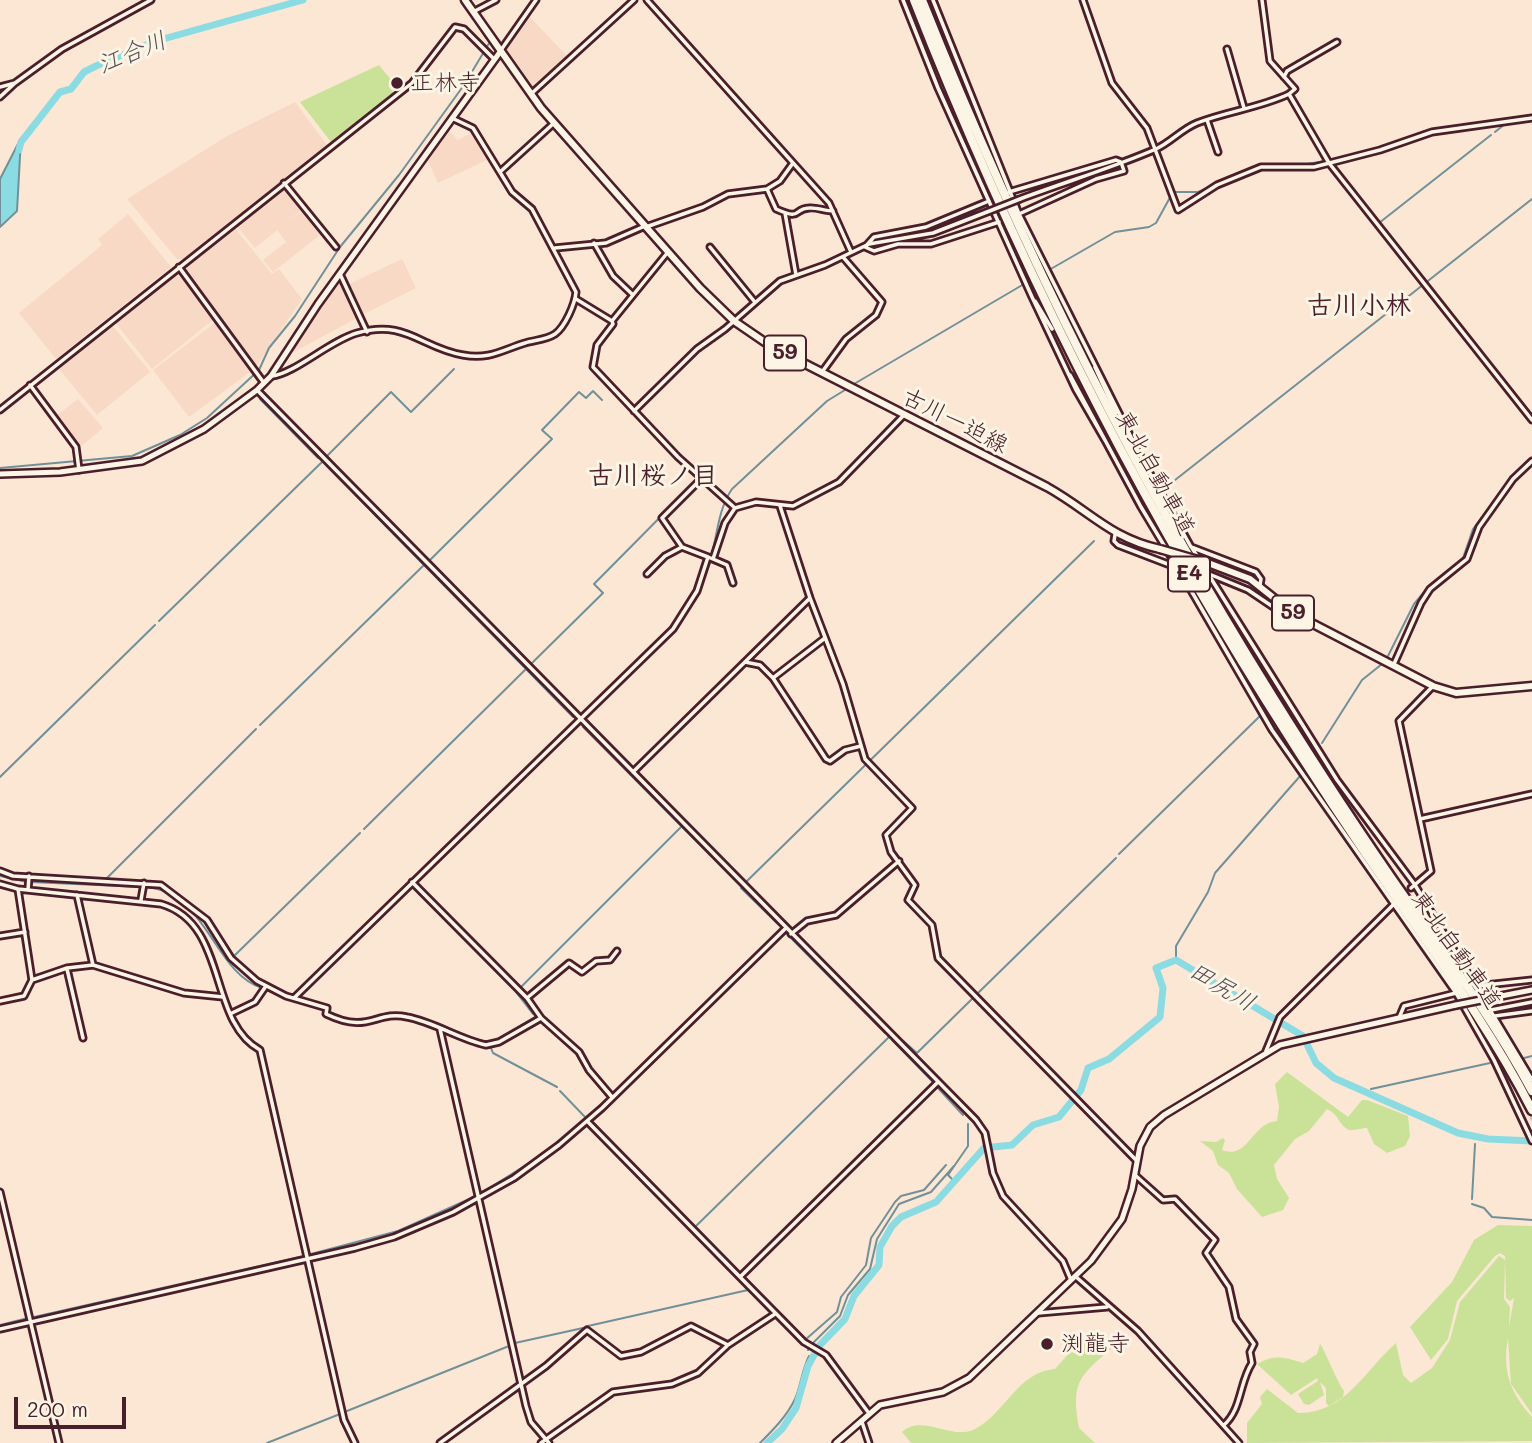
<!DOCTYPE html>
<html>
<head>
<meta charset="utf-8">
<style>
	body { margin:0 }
	#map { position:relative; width:1532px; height:1443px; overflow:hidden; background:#fce7d4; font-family:Mali,sans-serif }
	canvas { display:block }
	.scale { position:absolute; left:14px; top:1397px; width:112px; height:32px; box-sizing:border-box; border:4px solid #4a1f2b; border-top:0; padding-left:9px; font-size:21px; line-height:24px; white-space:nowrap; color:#4a1f2b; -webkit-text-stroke:5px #fcf5e5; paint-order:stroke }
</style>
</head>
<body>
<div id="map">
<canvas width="1532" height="1443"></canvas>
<div class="scale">200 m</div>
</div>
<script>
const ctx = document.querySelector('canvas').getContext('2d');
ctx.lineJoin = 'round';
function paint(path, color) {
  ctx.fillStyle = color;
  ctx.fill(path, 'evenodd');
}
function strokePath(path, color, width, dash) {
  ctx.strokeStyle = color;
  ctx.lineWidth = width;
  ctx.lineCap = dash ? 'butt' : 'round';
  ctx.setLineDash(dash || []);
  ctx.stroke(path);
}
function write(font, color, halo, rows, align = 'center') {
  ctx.font = font + ' Mali,"Klee One",sans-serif';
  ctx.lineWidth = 6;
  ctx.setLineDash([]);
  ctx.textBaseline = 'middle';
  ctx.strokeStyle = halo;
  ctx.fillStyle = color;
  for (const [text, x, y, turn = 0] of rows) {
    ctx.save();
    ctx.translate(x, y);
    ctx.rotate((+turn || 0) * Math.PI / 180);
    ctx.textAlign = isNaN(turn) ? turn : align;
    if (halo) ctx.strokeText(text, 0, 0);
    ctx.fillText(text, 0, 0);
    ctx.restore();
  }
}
paint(new Path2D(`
	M529,16L568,57L532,88L506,51Z
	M295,102L327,145L184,259H177L127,199L227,136Z
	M449,131L458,140L473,132L489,159L438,183L428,161Z
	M283,186L302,209L290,220L302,211L320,235L273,272L263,260L286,242L277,230L255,248L236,225Z
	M128,214L171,267L56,359L19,313L102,245L98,239Z
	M234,227L272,274L279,269L302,299L256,367L187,271V266Z
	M402,259L416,288L362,315L347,285Z
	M174,275L180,277L214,319L152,369L115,322Z
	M340,280L359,317L290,354Z
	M216,322L250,372L189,417L153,370Z
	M112,325L150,372L97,415L59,369Z
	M78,399L103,428L80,447L56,416Z`), '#f8d9c5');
paint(new Path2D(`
	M379,65L392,81L388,86L394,93L331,142L300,102Z
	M1287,1072L1348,1117L1362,1100H1367L1408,1116L1410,1136L1405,1146L1387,1153L1374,1144L1367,1128C1362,1128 1353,1131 1349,1130C1339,1126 1338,1113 1327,1109L1309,1131L1295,1139L1274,1165L1277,1179L1289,1198L1283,1210L1262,1217L1237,1189L1229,1173L1218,1165L1213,1151L1200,1141L1216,1142L1223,1138L1225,1140L1222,1150C1249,1160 1251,1123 1277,1121L1279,1107L1275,1084Z
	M1498,1225L1532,1226V1414L1511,1384L1508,1338C1502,1370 1510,1393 1532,1417V1441L1247,1443V1423L1262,1404L1260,1397L1267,1389L1298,1413C1345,1414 1365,1370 1396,1343L1403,1375L1411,1383L1432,1368L1450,1340L1460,1302L1499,1256L1505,1260L1504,1299L1510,1307L1509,1327L1514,1298L1510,1301L1506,1298L1505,1256L1500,1253L1495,1256L1457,1301L1448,1339L1431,1360L1410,1327L1452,1282L1474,1240Z
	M1094,1330L1104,1333L1112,1348C1078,1377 1071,1383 1079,1428L1095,1443H911L902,1432C922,1413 952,1441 975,1429C1006,1413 1017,1372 1055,1369L1087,1333Z
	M1320,1344C1324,1348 1336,1380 1344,1391L1343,1397L1329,1406L1326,1403V1388L1320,1382L1324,1395L1309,1405L1304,1404L1298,1394L1318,1381L1317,1378L1291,1395L1257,1364C1275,1354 1284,1357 1303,1363L1317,1354Z`), '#c9e298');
const water = new Path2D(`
	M21,138L17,211L0,227V179Z`);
paint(water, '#8bdce2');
strokePath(water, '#719099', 2);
strokePath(new Path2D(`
	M1495,132L1505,124L1532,120
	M1344,180L1379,223L1491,135
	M1049,270L1115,232L1149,227L1156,223L1173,192H1198L1264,164L1301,165L1325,161
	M854,384L1024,284
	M260,399L318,458
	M327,456L391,392L411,412L454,369
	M326,465L573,717
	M0,468L132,456L180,435L207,418L259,370L269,348L295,316L340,247L399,175L464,85L491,40
	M1170,484L1532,199
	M430,560L552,439L542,430L579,392L586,398L593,391L602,400
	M159,621L323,461
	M1386,660L1414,604L1430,585L1462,561L1473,529L1517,471L1532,458
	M532,663L603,593L594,584L698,479
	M618,685C658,646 687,626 707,571C717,545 716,512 732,489L827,401L845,390
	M260,725L425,564
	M583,727L741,886
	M1322,743L1362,680L1382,664
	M0,777L155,625
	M364,829L527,668
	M1119,854L1261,715
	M0,876L27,882
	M107,878L256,729
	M747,881L1094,541
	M31,882L141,887
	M146,887C207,892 214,973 262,988
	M741,888L778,924
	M787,934L885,1033
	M233,957L360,833
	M1176,960V946L1208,892L1215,873L1301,775
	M266,990L325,1010
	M977,994L1116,858
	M299,997L403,895
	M330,1012L349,1020
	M396,1014L417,1018
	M533,1014L516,992L681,827
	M451,1031L474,1040
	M893,1032L917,1053L973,998
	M892,1040L933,1082
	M483,1043L495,1041L535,1017
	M491,1048L493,1053L557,1087
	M1524,1058L1532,1056
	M937,1087L963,1115
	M1371,1089L1490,1063
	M1369,1094L1370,1092
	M616,1149L640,1173
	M645,1177L665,1198
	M954,1181L948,1175L968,1146V1124
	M480,1194L545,1153L586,1118L560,1091
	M1472,1199L1475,1144
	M1472,1204L1484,1208L1492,1217L1532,1220
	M695,1227L889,1037
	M715,1249L739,1273
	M311,1254L398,1231L476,1196
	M743,1277L805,1340L837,1312L841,1297L866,1265L871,1238L895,1202L901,1196L924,1190L946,1165
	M34,1317L304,1256
	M0,1325L28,1318
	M588,1326L748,1290
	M515,1343L583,1328
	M811,1345L840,1316L848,1295L870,1269L877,1239L899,1204L931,1192L954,1166
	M808,1350L809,1348
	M347,1411L509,1346
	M267,1443L340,1414
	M760,1443C773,1430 787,1416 795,1399C801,1385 802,1370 809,1356`), '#719099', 2);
strokePath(new Path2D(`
	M19,150L21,142L60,92L71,89L84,72L96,66L156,41L303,0
	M767,1443L782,1429L796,1408L808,1366L819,1346L845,1319L854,1296L879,1265L880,1247L892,1226L901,1217L936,1202L984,1148L1012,1145L1033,1125L1059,1117L1081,1090L1088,1068L1109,1059L1160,1017L1163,988L1156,968L1176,960L1303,1036L1316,1063L1334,1078L1458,1133L1488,1139L1532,1141`), '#8bdce2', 7);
strokePath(new Path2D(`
	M1530,1119L1532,1118`), '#d8bfb2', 3.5, [3.5, 2]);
const street = new Path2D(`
	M647,0L829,203L851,252
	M903,0L938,88L1032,297L1076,390L1106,442
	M933,0L1019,214
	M1083,0L1112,83L1147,128L1178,210L1217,185L1261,167H1314L1380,150L1432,132L1532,118
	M1262,0L1270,61L1295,89L1289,94
	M473,12L496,0
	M1227,49L1244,108
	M501,50L536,0
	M1284,77L1287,71L1337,42
	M0,87L15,83L62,49L151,0
	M531,94L634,0
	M0,97L14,84
	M1207,120L1218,152
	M500,172L554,123
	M284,183L336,247
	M767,189L776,209C803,221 792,209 809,208C816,207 825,211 833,211
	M1009,192L1116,160L1121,162L1124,171L1096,179L1019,214L1142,459L1191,547L1256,572L1261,579L1260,585
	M1020,199C1065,182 1112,168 1156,149C1171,142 1182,129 1197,123C1228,111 1259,108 1289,94L1329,163L1532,420
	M989,201L926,227L874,237L865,247L874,251L898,244H931L999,222
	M785,213L796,275
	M646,227L703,207L728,194L767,189L780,181L793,163
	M594,243L613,276L633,295
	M710,247L754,301
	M555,248L606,243L645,226
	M668,252L612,321L613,324L597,345L593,367L678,457L735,508
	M179,267L264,383
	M340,274L367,332
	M576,299L612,321
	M1035,301L1052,329
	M1095,367L1116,413
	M822,372L846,339L876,315L882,302L843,257
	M1070,375L1141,507L1177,567
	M272,376C294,374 331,340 357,333C406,319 421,348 463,355C489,360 502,350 525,343C534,340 546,340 555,334C565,327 575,304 576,292L532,209L512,192L473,128L452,118
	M30,385L76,447L79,470
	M257,390L976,1120L985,1133L993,1173L1003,1196L1063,1261L1071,1280
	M0,410L412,83L455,27L464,29L494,59
	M634,411L697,349L725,329L780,281L825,265L869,244L933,233L987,212
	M780,506L810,598L843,684L865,759L912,808L886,835L891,852L915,885L908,900L932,925L938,958L1136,1160
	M1115,535L1114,541L1118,545L1178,568L1272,730L1456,993L1494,1060L1532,1141
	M682,547L662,518L701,479
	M1192,548L1337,780L1415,885L1532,1080
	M713,559L727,565L733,583
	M647,574L665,556L682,547L708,557
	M1209,574L1248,590L1288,617L1308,623
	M745,662L760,665L773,678L826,759L830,761L845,750L861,746
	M1394,664L1421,603L1430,589L1467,559L1479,527L1513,479L1532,461
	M773,678L825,638
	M633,772L810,598
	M1420,819L1532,794
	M0,871L13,876L161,885L207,920L231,958L257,981L286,996L327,1008L326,1014C370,1035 375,1010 407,1017C434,1022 459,1039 486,1045L499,1042L541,1018
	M412,882L527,998L541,1018L579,1052L589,1070L612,1097
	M0,884L18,889L161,904C229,924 207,1021 260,1050L344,1420L355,1443
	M1411,888L1431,871L1399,721L1433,686
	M18,889L32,980
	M28,890L29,876
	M77,895L93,965
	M141,900L144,883
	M791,934L807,921L836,915L899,861
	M0,936L25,932
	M67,969L83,1038
	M1476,986L1532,980
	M294,998L673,629L697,591L708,557L713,559L725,523L735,508L756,502L793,506L839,482L904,415
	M527,998L569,963L582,972L596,961L610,960L617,951
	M0,1001L24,996L32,980L67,968L93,965L184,993L223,997
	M1491,1010L1532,1002
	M232,1013L255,1002L266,986
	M1495,1016L1532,1011
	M1399,1018L1404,1006L1456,993
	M440,1029L526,1406L531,1422L549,1443
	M1266,1051L1280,1017L1397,901
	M588,1122L740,1277
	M1135,1175L1163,1200L1175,1199L1215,1240L1206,1253L1229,1287L1236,1319L1254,1344L1250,1352L1252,1363C1239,1383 1242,1409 1224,1425
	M0,1192L59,1443
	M1075,1276L1138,1331L1239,1443
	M1038,1313L1107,1307
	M0,1329L355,1248L394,1237L453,1212L514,1178L559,1145L602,1108L786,928
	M868,1412L826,1355L804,1342L740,1277L938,1082
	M862,1422L869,1443
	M440,1443L546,1366L587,1330L621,1356L641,1352L691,1326L728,1345
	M541,1443L613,1392L672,1384L698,1373L728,1345L775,1314`);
const secondary = new Path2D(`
	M0,474L60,472L142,461L204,429L257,390L271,376L318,304L500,52
	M1491,998L1532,990
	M836,1443L880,1405L943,1392L969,1378L1091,1261L1122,1219L1132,1189L1140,1146L1150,1127L1164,1115L1280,1045L1456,1005`);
const primary = new Path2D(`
	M465,0L541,108L700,288L734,321L772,347L1047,487C1090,511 1110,538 1160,549
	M1208,563L1250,579L1294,614L1433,686L1456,693L1532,686`);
const highway = new Path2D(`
	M914,0C1010,245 1127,479 1267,702C1310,771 1355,839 1401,905C1448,972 1495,1037 1532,1110
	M922,0C1019,243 1134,475 1273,697C1316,766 1361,835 1408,902C1452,964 1496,1024 1532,1091`);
strokePath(street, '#4a1f2b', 9);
strokePath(secondary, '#4a1f2b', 10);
strokePath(primary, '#4a1f2b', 11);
strokePath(highway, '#4a1f2b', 13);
strokePath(street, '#fcf5e5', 3.5);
strokePath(secondary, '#fcf5e5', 5);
strokePath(primary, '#fcf5e5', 6);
strokePath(highway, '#fcf5e5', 8);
const streetBridge = new Path2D(`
	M987,212L1020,199`);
const secondaryBridge = new Path2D(`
	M1456,1005L1491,998`);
const primaryBridge = new Path2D(`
	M1160,549L1208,563`);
strokePath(streetBridge, '#4a1f2b', 9, []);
strokePath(secondaryBridge, '#4a1f2b', 10, []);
strokePath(primaryBridge, '#4a1f2b', 11, []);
strokePath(streetBridge, '#fcf5e5', 3.5);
strokePath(secondaryBridge, '#fcf5e5', 5);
strokePath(primaryBridge, '#fcf5e5', 6);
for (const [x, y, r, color] of [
	[397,83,7,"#4a1f2b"],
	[1047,1344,7,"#4a1f2b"]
]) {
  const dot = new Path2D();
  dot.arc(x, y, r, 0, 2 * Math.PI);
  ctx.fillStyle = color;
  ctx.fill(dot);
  strokePath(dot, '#fcf5e5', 2.5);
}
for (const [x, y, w] of [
	[785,353,42],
	[1189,574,42],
	[1293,613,42]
]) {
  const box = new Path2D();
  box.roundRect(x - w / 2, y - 17.5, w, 35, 5);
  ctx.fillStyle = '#fcf5e5';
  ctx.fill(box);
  strokePath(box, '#4a1f2b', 2);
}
write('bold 21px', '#4a1f2b', null, [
	["59",785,353],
	["E4",1189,574],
	["59",1293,613]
]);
write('23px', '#4a1f2b', '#fcf5e5', [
	["正林寺",411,83],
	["渕龍寺",1061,1344]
], 'left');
write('23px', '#4a1f2b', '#fcf5e5', [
	["古川一迫線",955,421,27],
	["東北自動車道",1155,473,61],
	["東北自動車道",1456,950,55]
]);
write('italic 24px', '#5a4e59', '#fcf5e5', [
	["江合川",132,53,-22],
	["田尻川",1222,987,31]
]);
write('bold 26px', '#4a1f2b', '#fcf5e5', [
	["古川小林",1359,306],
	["古川桜ノ目",653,476]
]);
</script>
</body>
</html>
